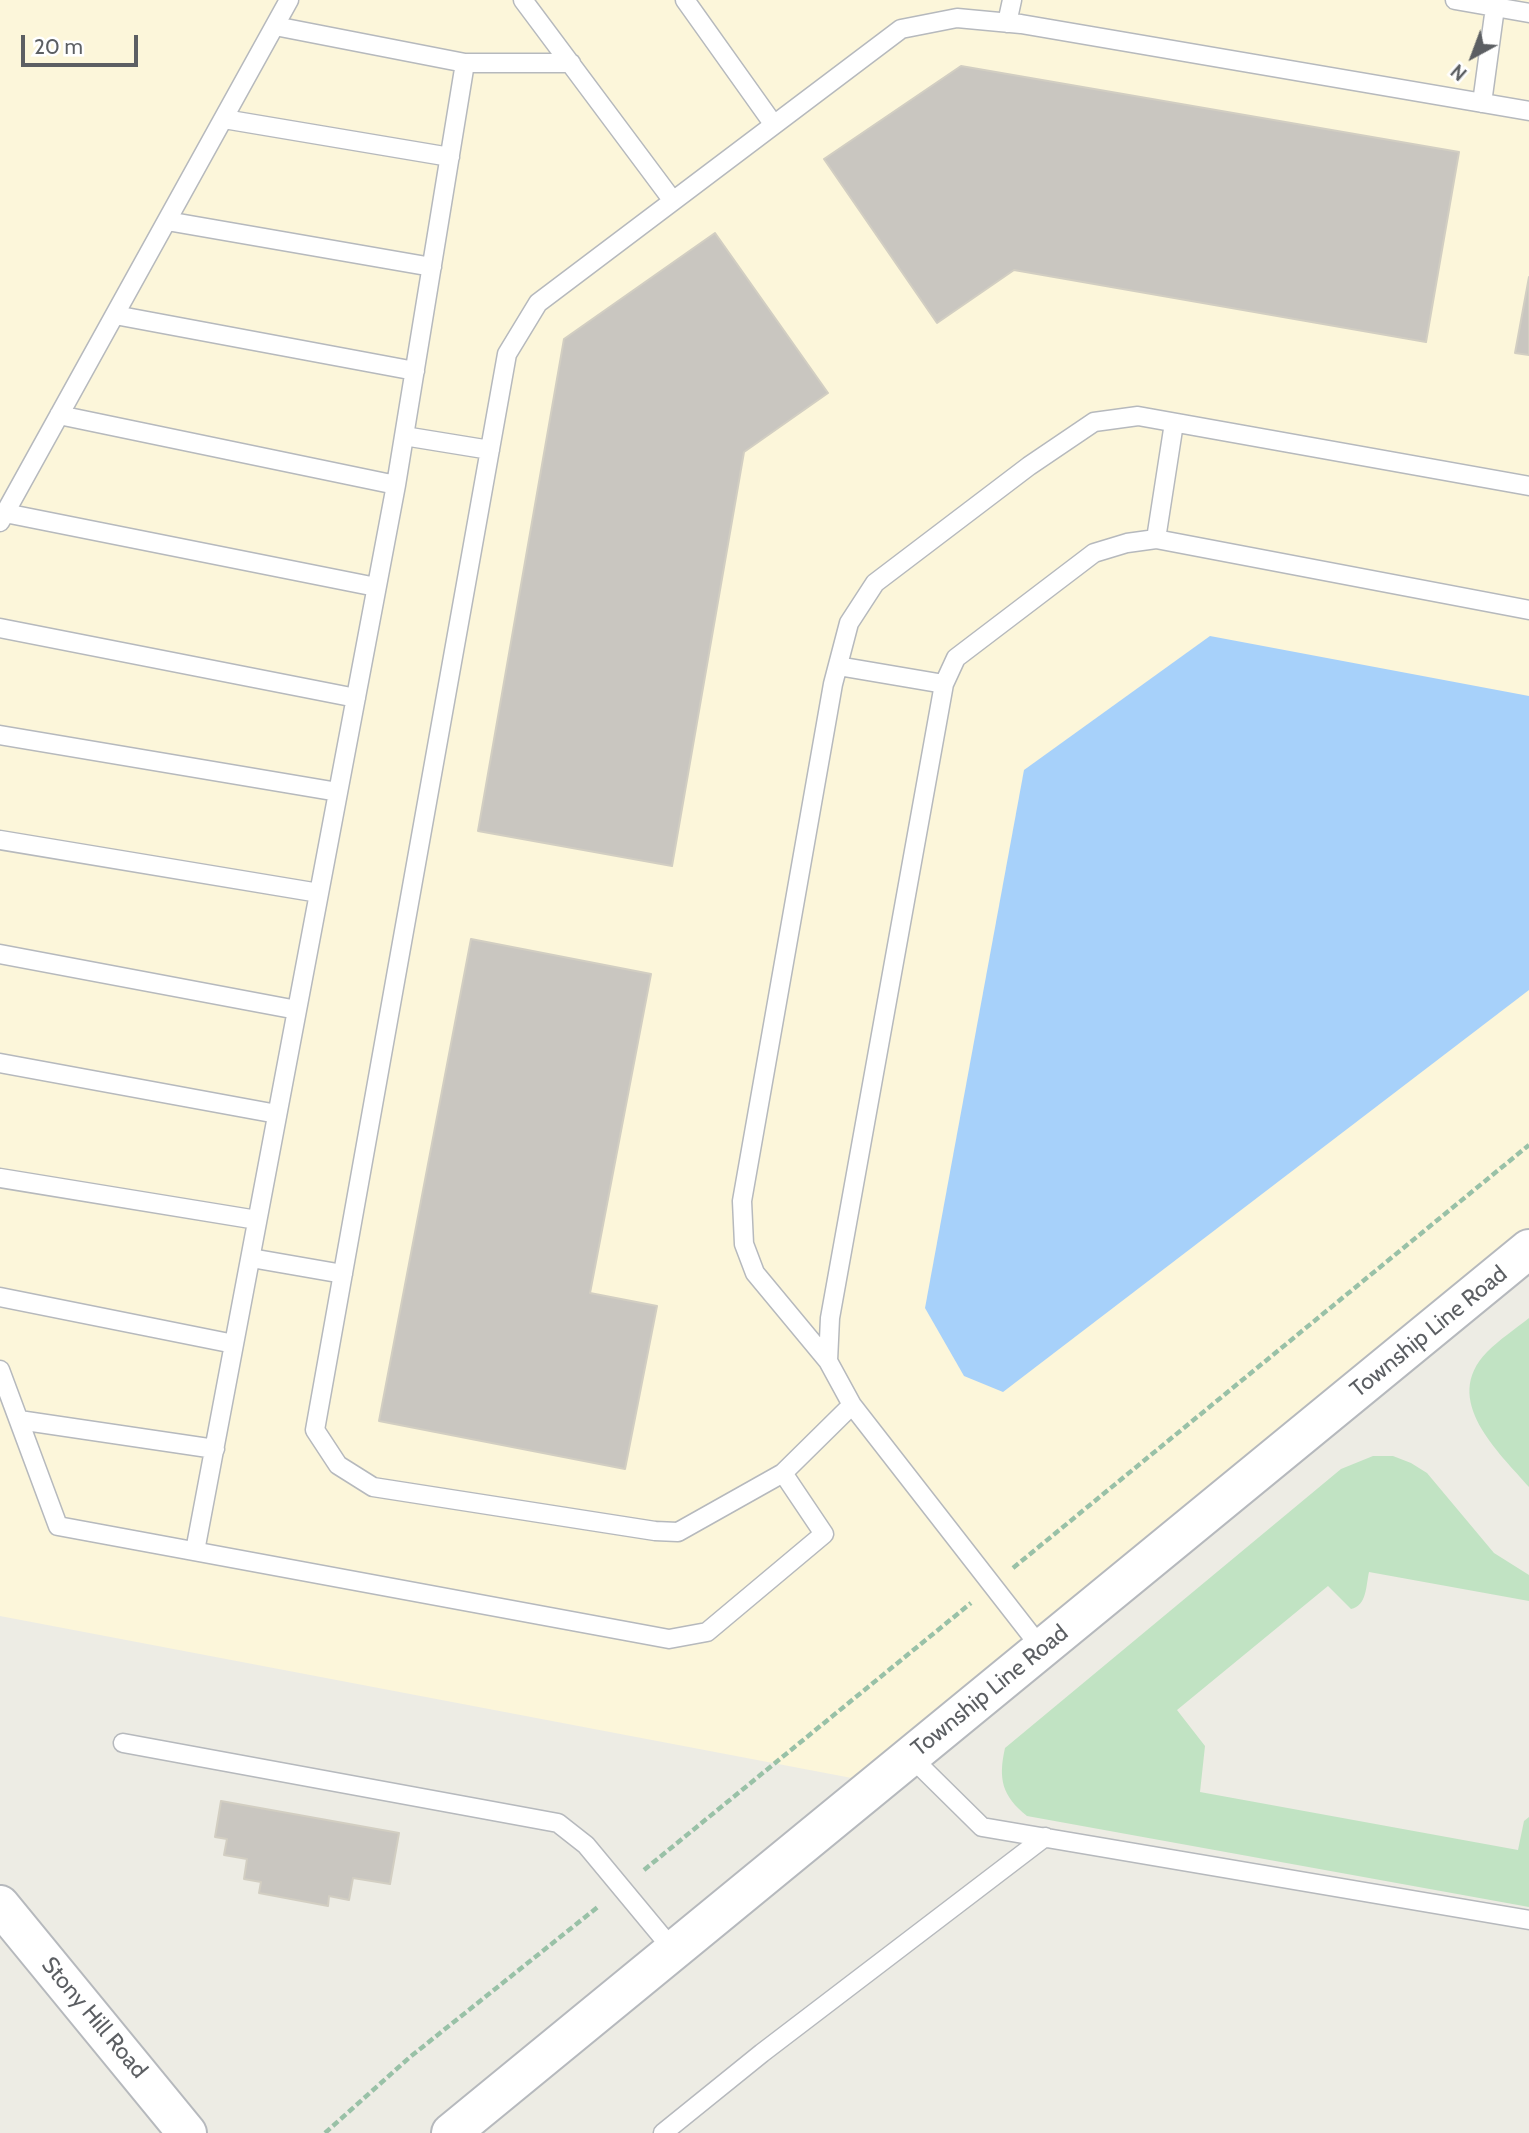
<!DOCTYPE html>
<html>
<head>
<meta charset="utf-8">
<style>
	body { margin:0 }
	#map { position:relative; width:1529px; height:2133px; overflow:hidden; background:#edece4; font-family:Cabin,sans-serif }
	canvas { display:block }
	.north { position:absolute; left:1438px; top:21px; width:70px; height:70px; -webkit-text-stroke:5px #fff; paint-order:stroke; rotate:221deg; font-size:19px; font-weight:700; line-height:28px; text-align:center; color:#5c5f63 }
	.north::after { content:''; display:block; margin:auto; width:24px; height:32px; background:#5c5f63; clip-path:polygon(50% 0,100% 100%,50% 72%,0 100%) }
	.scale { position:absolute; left:21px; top:35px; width:117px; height:32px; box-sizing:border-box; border:4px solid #5c5f63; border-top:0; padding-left:9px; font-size:21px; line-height:24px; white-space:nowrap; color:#5c5f63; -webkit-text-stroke:5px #fff; paint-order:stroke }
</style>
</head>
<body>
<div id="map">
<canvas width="1529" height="2133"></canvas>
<div class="north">N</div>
<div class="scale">20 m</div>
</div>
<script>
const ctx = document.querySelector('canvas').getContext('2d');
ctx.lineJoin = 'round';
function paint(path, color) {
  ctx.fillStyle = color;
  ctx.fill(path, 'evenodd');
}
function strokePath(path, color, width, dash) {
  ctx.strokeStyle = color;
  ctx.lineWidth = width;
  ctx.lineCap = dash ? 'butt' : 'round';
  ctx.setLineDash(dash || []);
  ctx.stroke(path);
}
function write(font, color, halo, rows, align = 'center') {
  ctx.font = font + ' Cabin,sans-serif';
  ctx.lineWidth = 5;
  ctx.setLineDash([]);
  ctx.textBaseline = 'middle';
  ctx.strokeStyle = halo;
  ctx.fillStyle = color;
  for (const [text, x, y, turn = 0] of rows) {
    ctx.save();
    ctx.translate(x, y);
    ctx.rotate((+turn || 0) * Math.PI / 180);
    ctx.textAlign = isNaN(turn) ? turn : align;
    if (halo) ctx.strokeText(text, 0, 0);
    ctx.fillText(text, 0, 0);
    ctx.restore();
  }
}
paint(new Path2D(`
	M0,0H1529V1249L878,1783L0,1616Z`), '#fcf6da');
paint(new Path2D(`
	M1529,1318V1487C1499,1452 1440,1400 1487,1352C1499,1340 1515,1329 1529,1318Z
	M1373,1456H1393L1411,1463L1427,1473L1494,1553L1529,1575V1601L1369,1572C1366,1585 1367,1606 1351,1609L1328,1586L1177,1710L1205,1746L1200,1792L1518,1850L1524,1821L1529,1817V1907L1027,1816C1002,1796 998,1779 1005,1748L1341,1469Z`), '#c1e3c3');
paint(new Path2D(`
	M1210,636L1529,696V990L1003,1392L964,1376L925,1308L1024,770Z`), '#a7d1fa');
const building = new Path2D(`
	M961,66L1459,152L1426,342L1014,270L937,323L824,159Z
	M715,233L828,393L744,452L672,866L478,831L564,339Z
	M1529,277V355L1515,353Z
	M471,939L651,974L590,1293L657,1306L625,1469L379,1421Z
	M221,1801L399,1833L390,1884L353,1878L349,1900L329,1896L328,1906L259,1893L261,1882L244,1879L247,1859L224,1855L227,1839L215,1837Z`);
paint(building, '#c9c6c0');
strokePath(building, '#d2cec2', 2);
const service = new Path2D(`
	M523,0L673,201
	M685,0L774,125
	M1455,0L1529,13
	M1007,23L1012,0
	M465,63H571
	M1482,103L1496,0
	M224,119L450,157
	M167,221L432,267
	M115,315L415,371
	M59,415L396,485
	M404,436L490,450
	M5,513L376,587
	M0,522L289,0
	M1156,539L1174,423
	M0,628L356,698
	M838,666L944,684
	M0,735L338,792
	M0,840L319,893
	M0,954L297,1010
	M0,1063L277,1114
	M0,1178L257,1220
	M251,1258L343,1274
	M0,1297L234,1344
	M828,1361L755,1273L744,1244L742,1201L833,684L849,623L875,583L1029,466L1094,422L1138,416L1529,486
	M0,1370L58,1526L669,1639L707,1632L824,1534L783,1473L852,1405L1042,1649
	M852,1405L828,1361L830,1318L944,684L956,658L1094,553L1127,543L1156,539L1529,610
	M19,1420L215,1449
	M783,1473L678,1532L655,1531L373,1487L338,1465L315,1430L507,354L538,303L901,29L957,18L1021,24L1529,111
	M195,1551L396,485L465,63L275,26
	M123,1743L558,1823L586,1845L674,1951
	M910,1756L982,1827L1529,1920
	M663,2133L762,2053L1045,1837`);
const tertiary = new Path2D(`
	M0,1905L187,2133
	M451,2133L1529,1249`);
strokePath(service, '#b6b9bd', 21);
strokePath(tertiary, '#b6b9bd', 42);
strokePath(new Path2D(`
	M1013,1568L1529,1145
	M644,1870L971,1603
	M325,2133L410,2057L599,1906`), '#99c1a7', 4.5, [7, 3.5]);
strokePath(service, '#fff', 18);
strokePath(tertiary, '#fff', 38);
write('23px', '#5c5f63', '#fff', [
	["Township Line Road",1429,1332,-39],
	["Township Line Road",990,1691,-39],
	["Stony Hill Road",94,2018,50]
]);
</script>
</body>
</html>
